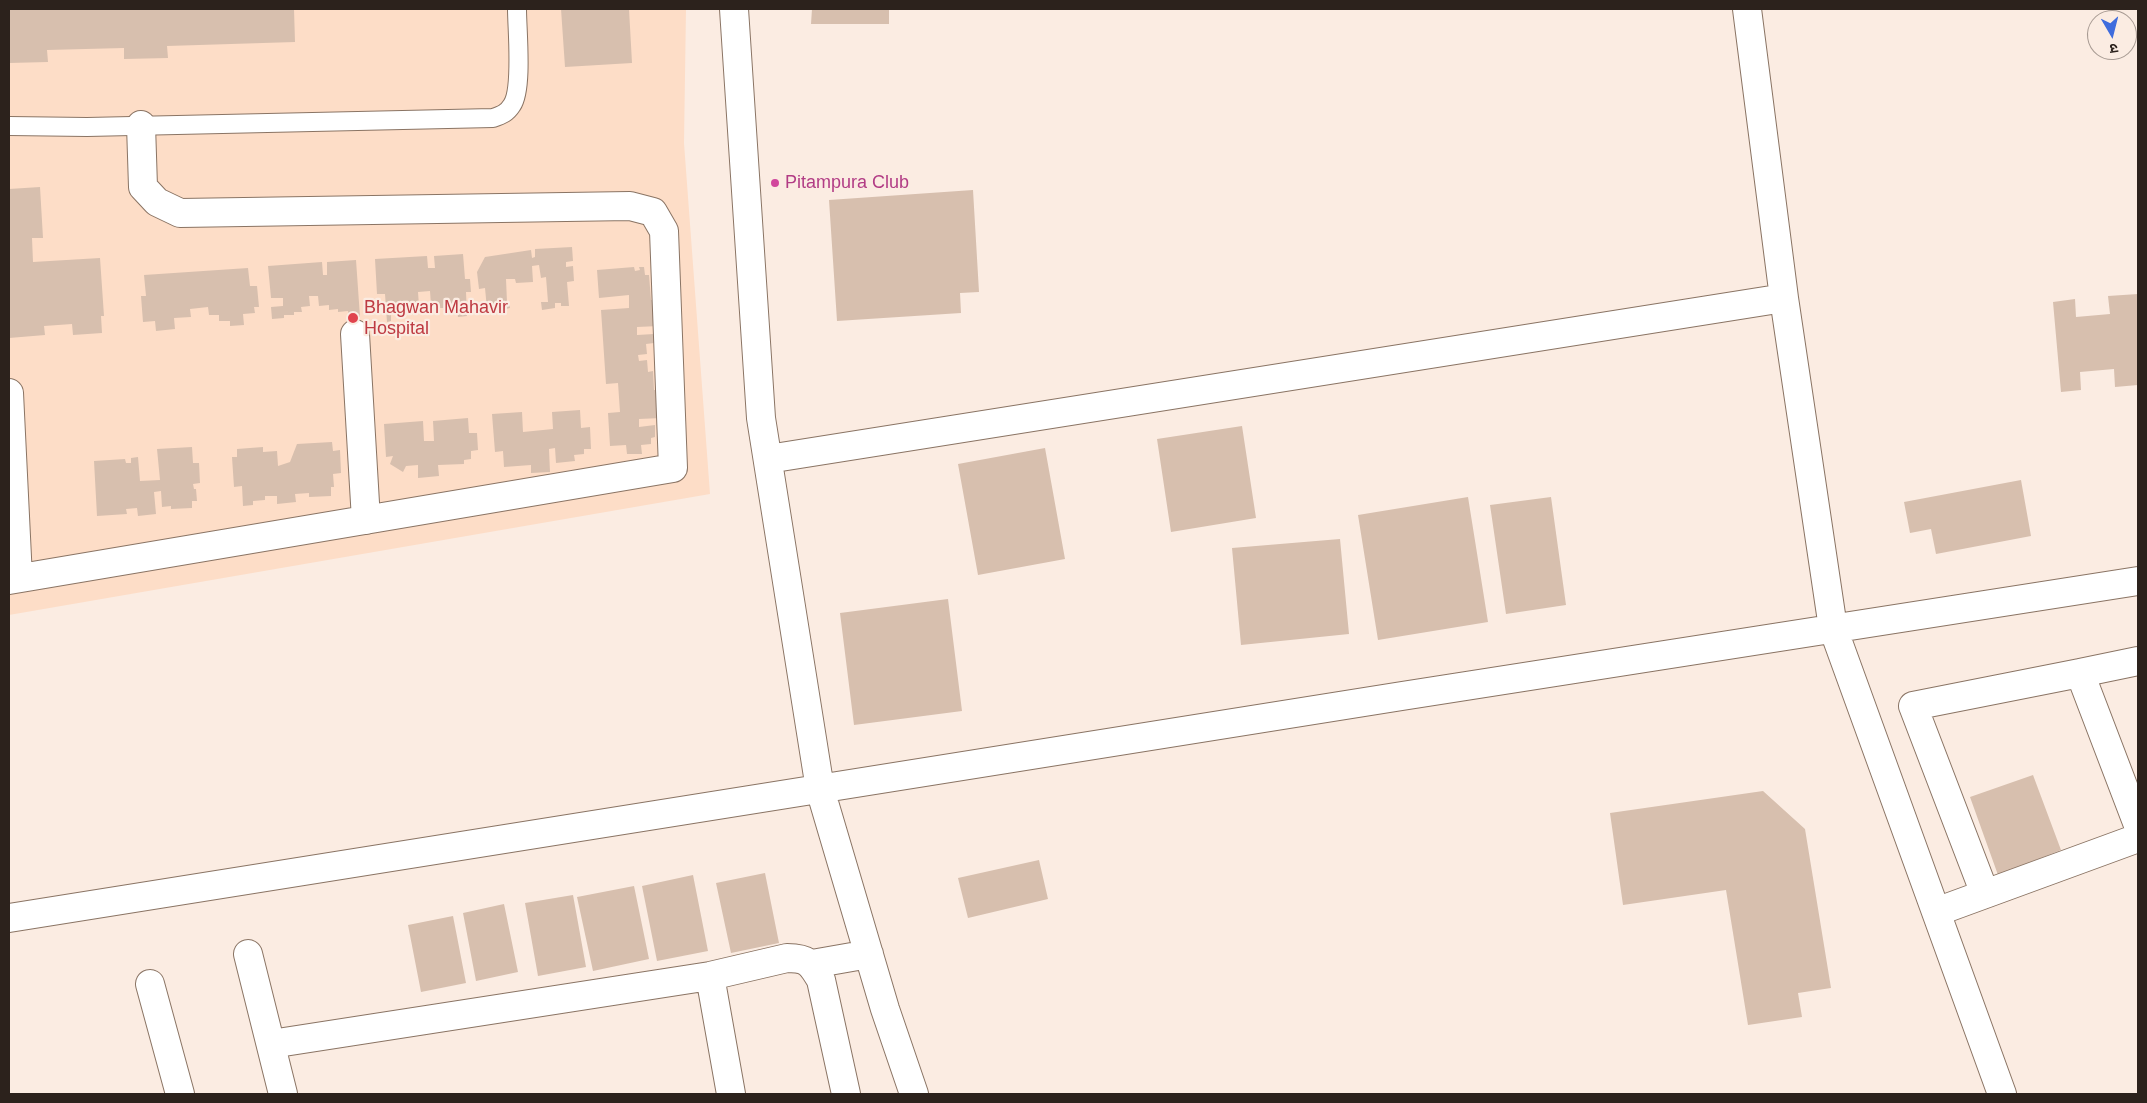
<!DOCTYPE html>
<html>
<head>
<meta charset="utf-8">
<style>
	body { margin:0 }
	#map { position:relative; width:2147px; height:1103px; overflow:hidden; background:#fbece2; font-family:Arial,"Noto Sans Devanagari",sans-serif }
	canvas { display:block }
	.frame { position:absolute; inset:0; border:10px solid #2c221c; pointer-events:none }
	.north { position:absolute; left:2087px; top:10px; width:50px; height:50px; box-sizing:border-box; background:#fbece2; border:1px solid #a89b93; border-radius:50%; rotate:172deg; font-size:14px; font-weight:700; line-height:20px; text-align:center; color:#2c221c }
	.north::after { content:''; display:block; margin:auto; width:18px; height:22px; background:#3f6cdd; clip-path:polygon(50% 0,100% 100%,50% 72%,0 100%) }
</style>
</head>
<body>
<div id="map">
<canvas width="2147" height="1103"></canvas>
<div class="frame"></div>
<div class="north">उ</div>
</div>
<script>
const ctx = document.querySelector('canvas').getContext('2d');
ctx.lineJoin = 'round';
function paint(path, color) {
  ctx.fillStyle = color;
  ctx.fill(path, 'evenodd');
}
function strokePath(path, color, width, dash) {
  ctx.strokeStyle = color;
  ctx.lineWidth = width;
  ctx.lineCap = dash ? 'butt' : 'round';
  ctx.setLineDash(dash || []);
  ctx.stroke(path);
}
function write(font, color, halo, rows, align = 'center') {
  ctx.font = font + ' Arial,sans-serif';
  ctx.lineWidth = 4.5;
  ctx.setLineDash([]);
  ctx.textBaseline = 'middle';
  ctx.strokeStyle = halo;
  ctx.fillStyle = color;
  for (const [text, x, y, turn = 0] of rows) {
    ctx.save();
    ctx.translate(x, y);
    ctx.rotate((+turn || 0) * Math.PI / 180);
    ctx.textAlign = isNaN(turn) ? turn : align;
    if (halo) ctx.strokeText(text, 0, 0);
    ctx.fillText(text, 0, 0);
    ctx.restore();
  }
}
paint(new Path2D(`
	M9,9H686L684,143L710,494L9,615Z`), '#fdddc7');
paint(new Path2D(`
	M9,9H294L295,42L167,46L168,58L124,59V48L47,50L48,62L9,63Z
	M561,9H629L632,63L565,67Z
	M812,9H889V24H811Z
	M40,187L43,238H32L33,262L100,258L104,316H101L102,333L73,335L72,324L44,326L45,335L9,338V189Z
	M973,190L979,292L960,293L961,313L837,321L829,200Z
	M572,247L573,261L566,262V267L573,266L574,281L567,282L569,306H561V303H555V308L542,310L541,302H548L546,277L541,278L539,265L532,266L533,282L516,283L515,279H506L507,302H509L510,308L502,310V304H498V308L487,309L485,288L479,289L477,272L485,257L531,250L532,258L535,257V249Z
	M463,254L465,279H470L471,292H466L467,316L458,317L457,310H443L444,308H439V305H431L430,291L418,292L419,306L407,307V310L402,311V313L391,314V321L387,322L385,294H377L375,259L427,256L428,268H435L434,256Z
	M356,260L360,317H349L348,311L338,312V309L329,310V305L319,306L318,296H309L310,306L301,307L302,312H294V315H284V318L272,319L271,307L283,306V298H271L268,266L322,262L323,275H327V262Z
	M634,267L635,271L640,270L639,267H644L645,275H649L651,300L658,299L659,326L637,327V335L654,334V343L646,344L647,354L638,355L639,361L647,360L648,372L653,371L654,390H664L661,418L639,419V427L655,425V437L651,438V444L641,445L642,454H627L626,445L610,446L608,413L620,412L618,383L606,384L601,310L629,308V295L599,298L597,270Z
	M248,268L250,286H257L259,307H254L255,313L243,314L244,325L230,326V321H219V315H209L208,307L190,309L191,317L174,318L175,329L156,331L155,321L143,322L141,296H146L144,275Z
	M2138,294V385L2115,387L2114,369L2080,372L2081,390L2061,392L2053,302L2075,299L2076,317L2110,314L2108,296Z
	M580,410L581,428L590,427L591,449H584V454L574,455L575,461L556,463L555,448L549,449L550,472L531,473V465L504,467L503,451L495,452L492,414L522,412L523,432L553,429L552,412Z
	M468,418L469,433H477L478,450L471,451V459L464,460V464L438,465L439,476L418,478V465L406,466L403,472L390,464L393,456L386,457L384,424L423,421L424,441H434L433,421Z
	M1242,426L1256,518L1171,532L1157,439Z
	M332,442L333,451L340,450L341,473L333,474L334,487H331V496L309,497V493L295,494L296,502L277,504V496H265V500L253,501V505L243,506L242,486L234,487L232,457H237V449L263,447V452L277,451L278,466L290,462L297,444Z
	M192,447L193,463H199L200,483L193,484L194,489H196L197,501H192V508L171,509V506L162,507L161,491L154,492L156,514L138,516L137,508L126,509L127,514L97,516L94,461L125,459L126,463H131V458L138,457L140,481L160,480L157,449Z
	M1045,448L1065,559L978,575L958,464Z
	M2021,480L2031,536L1936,554L1931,529L1910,533L1904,502Z
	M1468,497L1488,622L1378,640L1358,515Z
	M1551,497L1566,605L1506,614L1490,505Z
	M1340,539L1349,634L1241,645L1232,548Z
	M948,599L962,711L854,725L840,613Z
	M2033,775L2061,850L1998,875L1970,797Z
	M1763,791L1805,829L1831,988L1798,993L1802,1017L1748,1025L1726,890L1623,905L1610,813Z
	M1039,860L1048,899L968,918L958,878Z
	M765,873L779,943L731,953L716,883Z
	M693,875L708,951L657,961L642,886Z
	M634,886L649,959L593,971L577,897Z
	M573,895L586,967L538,976L525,903Z
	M504,904L518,972L476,981L463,913Z
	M453,916L466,983L421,992L408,925Z`), '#d7bfae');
const service = new Path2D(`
	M9,126L87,127L493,118C502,115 507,113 512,105C523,89 517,30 517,9`);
const minor = new Path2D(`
	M734,9L761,418L820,789L885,1009L914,1094
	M1747,9L1784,298L1833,628L2002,1094
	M355,334L366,520
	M9,393L18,578
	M768,459L1784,298
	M9,580L673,468L664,231L653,212L630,206L180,213L157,202L143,187L141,125
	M2138,661L2080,673L2138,825
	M1985,894L1913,706L2080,673
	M1936,912L2138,838
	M9,918L1402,696L2138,581
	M248,954L283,1094
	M812,964L869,954
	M710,976L731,1094
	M150,984L180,1094
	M271,1044L710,976L787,958C808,958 811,963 821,980L846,1094`);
strokePath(service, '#8a7464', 20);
strokePath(minor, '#8a7464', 30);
strokePath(service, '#fff', 18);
strokePath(minor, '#fff', 28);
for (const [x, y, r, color] of [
	[775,183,5,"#d1479c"],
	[353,318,6,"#e0444e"]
]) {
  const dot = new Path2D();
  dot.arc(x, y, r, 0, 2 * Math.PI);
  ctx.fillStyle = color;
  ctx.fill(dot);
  strokePath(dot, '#fbece2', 2);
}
write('18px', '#b23c85', '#fbece2', [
	["Pitampura Club",785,183]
], 'left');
write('18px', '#be3a42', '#fbece2', [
	["Bhagwan Mahavir",364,308],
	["Hospital",364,329]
], 'left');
</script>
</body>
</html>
